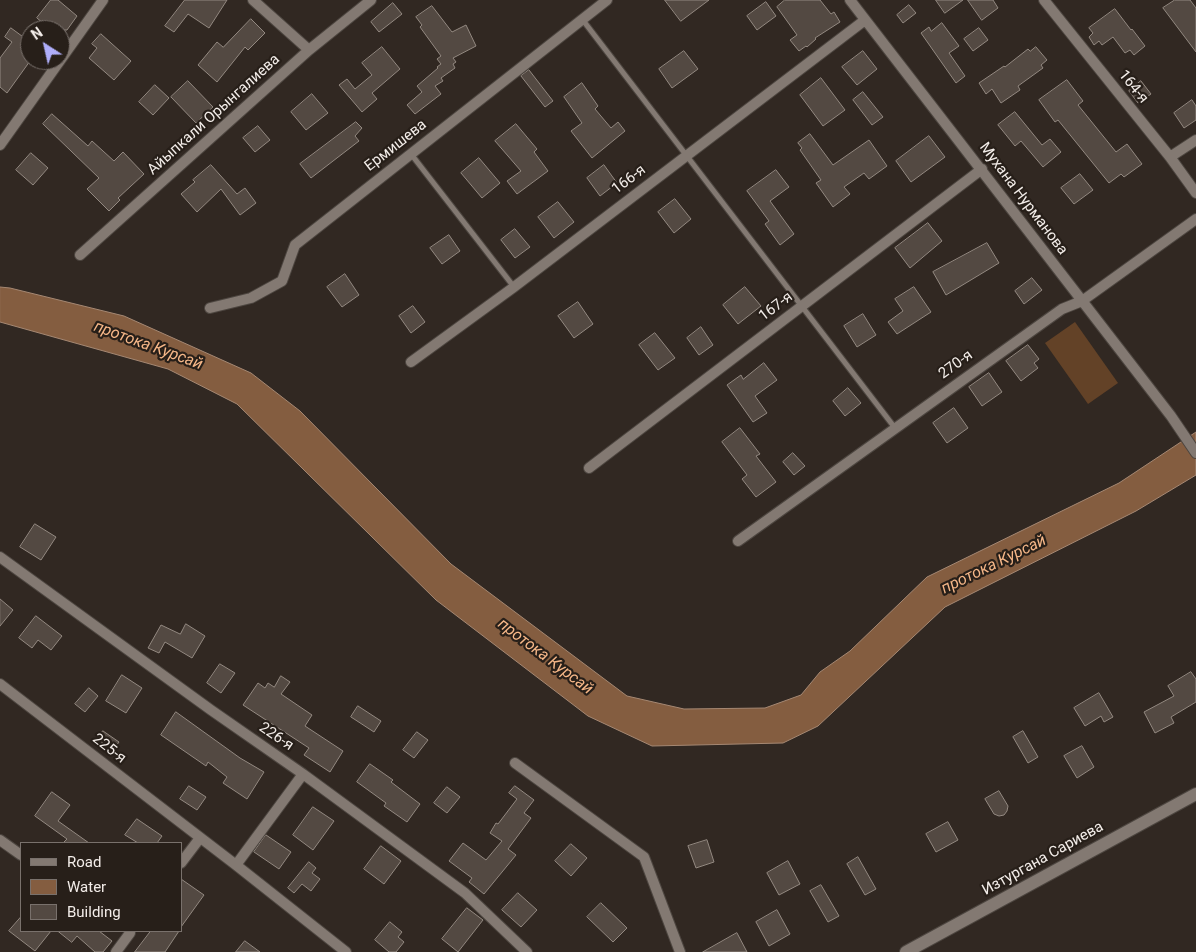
<!DOCTYPE html>
<html>
<head>
<meta charset="utf-8">
<style>
	body { margin:0 }
	#map { position:relative; width:1196px; height:952px; overflow:hidden; background:#312822; font-family:Roboto,sans-serif }
	canvas { display:block }
	.legend { position:absolute; left:20px; top:842px; width:162px; height:90px; box-sizing:border-box; background:#271f19; border:1px solid #79716c; margin:0; padding:6px 9px; list-style:none; font-size:15px; color:#f3ede9 }
	.legend li { display:flex; align-items:center; gap:10px; height:25px }
	.legend b { width:25px; border:1px solid #79716c }
	.north { position:absolute; left:20px; top:20px; width:50px; height:50px; box-sizing:border-box; background:#271f19; border:1px solid #79716c; border-radius:50%; rotate:325deg; font-size:14px; font-weight:700; line-height:20px; text-align:center; color:#f3ede9 }
	.north::after { content:''; display:block; margin:auto; width:18px; height:22px; background:#afaefa; clip-path:polygon(50% 0,100% 100%,50% 72%,0 100%) }
</style>
</head>
<body>
<div id="map">
<canvas width="1196" height="952"></canvas>
<ul class="legend">
<li><b style="height:6px;background:#837972"></b>Road</li>
<li><b style="height:14px;background:#845d40"></b>Water</li>
<li><b style="height:14px;background:#534942"></b>Building</li>
</ul>
<div class="north">N</div>
</div>
<script>
const ctx = document.querySelector('canvas').getContext('2d');
ctx.lineJoin = 'round';
function paint(path, color) {
  ctx.fillStyle = color;
  ctx.fill(path, 'evenodd');
}
function strokePath(path, color, width, dash) {
  ctx.strokeStyle = color;
  ctx.lineWidth = width;
  ctx.lineCap = dash ? 'butt' : 'round';
  ctx.setLineDash(dash || []);
  ctx.stroke(path);
}
function write(font, color, halo, rows, align = 'center') {
  ctx.font = font + ' Roboto,sans-serif';
  ctx.lineWidth = 4.5;
  ctx.setLineDash([]);
  ctx.textBaseline = 'middle';
  ctx.strokeStyle = halo;
  ctx.fillStyle = color;
  for (const [text, x, y, turn = 0] of rows) {
    ctx.save();
    ctx.translate(x, y);
    ctx.rotate((+turn || 0) * Math.PI / 180);
    ctx.textAlign = isNaN(turn) ? turn : align;
    if (halo) ctx.strokeText(text, 0, 0);
    ctx.fillText(text, 0, 0);
    ctx.restore();
  }
}
paint(new Path2D(`
	M1075,322L1118,383L1088,404L1045,343Z`), '#634227');
const water = new Path2D(`
	M0,287L10,288L124,316L251,373L300,411L451,564L627,696L684,709L765,708L801,695L820,672L850,651L927,577L1119,483L1196,432V475L1136,511L945,607L818,726L783,743L652,746L588,716L436,600L237,404L168,369L0,322Z`);
paint(water, '#845d40');
strokePath(water, '#a58873', 1);
const building = new Path2D(`
	M51,0H58L77,16L67,30H51L37,18Z
	M185,0H227L209,28L188,14L174,32L165,26Z
	M665,0H709L681,21Z
	M785,0H820L831,14L834,12L840,22L815,38L816,39L807,47L806,46L799,51L790,40L797,35L777,7Z
	M936,0H963L945,13Z
	M968,0H993L998,8L982,20Z
	M1175,0H1190L1196,8V52L1163,8Z
	M766,2L776,16L757,30L747,16Z
	M393,3L402,14L379,32L371,22Z
	M909,5L916,13L903,23L897,15Z
	M432,6L452,32L466,25L476,46L453,58L456,62L453,64L455,68L441,78L443,81L435,86L441,94L415,114L407,105L422,92L417,86L438,68L437,67L441,64L437,59L441,56L420,27L422,25L416,17Z
	M1115,9L1131,30L1132,29L1145,46L1134,55L1130,50L1125,53L1113,37L1102,45L1099,41L1094,45L1089,37L1093,33L1089,28Z
	M251,19L265,33L248,50L245,47L217,82L198,65L217,42L223,47Z
	M942,23L959,46L949,53L965,76L956,83L921,33L929,27L931,31Z
	M11,28L30,42V61L7,93L0,87V58L12,42L5,37Z
	M979,28L988,40L973,51L964,39Z
	M101,34L131,61L114,80L89,58L97,48L92,44Z
	M382,47L400,69L372,93L377,99L362,112L339,85L347,79L355,89L372,75L362,63Z
	M1036,47L1047,60L1041,65L1043,68L1018,86L1020,90L1001,103L992,89L986,94L979,83L1004,66L1005,67L1028,49L1030,51Z
	M684,51L698,69L672,88L659,69Z
	M863,51L877,69L857,85L842,67Z
	M529,70L553,101L545,107L521,76Z
	M821,78L845,110L823,126L800,95Z
	M1067,80L1083,101L1078,105L1116,152L1127,144L1142,164L1124,177L1121,174L1109,183L1058,120L1055,122L1039,100Z
	M188,81L213,107L196,123L171,97Z
	M1141,81L1151,94L1138,103L1129,91Z
	M582,83L598,106L595,109L611,128L618,122L625,131L592,158L571,131L582,123L564,97Z
	M155,85L169,98L153,115L139,102Z
	M863,92L883,117L872,125L853,100Z
	M312,94L328,113L306,130L291,112Z
	M1192,100L1196,106V120L1184,128L1174,113Z
	M1015,112L1042,145L1050,139L1061,152L1043,167L1021,141L1015,146L998,125Z
	M52,114L88,146L92,141L114,161L123,152L144,174L118,198L120,200L109,211L87,189L99,178L43,124Z
	M356,122L362,128L355,136L359,141L311,178L300,164Z
	M516,124L537,149L534,152L548,171L517,194L507,181L521,171L495,141Z
	M258,126L270,140L255,152L243,138Z
	M810,134L833,165L869,140L887,166L869,179L864,173L844,187L850,194L833,207L816,183L821,180L800,150L802,148L798,143Z
	M929,136L945,157L911,182L896,161Z
	M31,153L48,168L33,185L16,170Z
	M479,158L500,183L482,198L461,173Z
	M211,165L237,194L245,188L256,203L240,215L221,189L197,212L181,194L195,182L193,180Z
	M604,165L617,183L600,196L587,178Z
	M776,170L789,187L770,201L794,234L780,245L765,224L769,221L747,191Z
	M1080,174L1093,190L1074,204L1061,188Z
	M675,199L691,219L674,233L658,212Z
	M558,202L574,222L554,238L538,217Z
	M928,223L942,241L910,268L895,248Z
	M515,229L530,247L515,258L501,240Z
	M449,235L460,251L442,264L430,248Z
	M987,243L999,263L946,295L933,272Z
	M345,274L359,295L342,307L327,287Z
	M1032,278L1042,290L1024,304L1015,291Z
	M745,287L761,306L738,324L723,305Z
	M914,287L931,312L897,334L888,322L903,311L895,299Z
	M578,302L593,324L574,338L558,316Z
	M413,306L425,322L411,333L399,316Z
	M863,314L876,335L857,347L844,326Z
	M701,327L713,345L699,355L687,338Z
	M655,333L675,358L658,370L639,345Z
	M1028,345L1039,359L1034,363L1038,368L1021,381L1006,361Z
	M764,363L777,380L755,396L767,413L753,422L727,385L741,375L743,379Z
	M989,373L1002,392L982,406L969,387Z
	M848,388L861,403L845,416L833,401Z
	M954,408L968,428L947,443L933,423Z
	M740,428L760,454L756,456L776,482L756,497L742,479L747,475L722,442Z
	M793,453L805,466L794,475L783,462Z
	M35,524L56,537L41,560L20,547Z
	M0,599L13,610L0,626Z
	M36,616L62,636L51,650L38,640L32,648L19,638Z
	M186,624L205,636L192,658L165,642L159,653L148,648L161,625L180,634Z
	M220,664L235,673L221,693L207,683Z
	M1191,672L1196,679V702L1171,717L1174,723L1155,733L1144,712L1174,696L1168,686Z
	M122,675L142,688L126,713L106,701Z
	M281,676L290,682L281,694L312,715L305,726L343,751L330,772L304,755L309,748L243,705L258,683L265,688L268,683L274,687Z
	M89,688L98,696L85,712L75,704Z
	M1099,693L1113,717L1104,722L1101,716L1085,726L1074,708Z
	M358,706L381,721L374,732L351,717Z
	M176,712L240,758L264,772L247,799L223,783L227,777L208,762L206,766L161,735Z
	M103,731L119,742L113,750L97,739Z
	M1023,731L1038,757L1028,763L1013,737Z
	M417,732L428,740L414,758L403,750Z
	M1082,746L1094,767L1077,778L1064,756Z
	M370,764L393,780L391,782L420,804L407,822L384,806L386,803L357,782Z
	M189,786L206,797L197,810L180,799Z
	M515,786L534,800L524,813L531,818L508,849L516,855L484,894L469,882L472,878L449,861L463,843L486,860L502,841L490,833L496,823L498,824L517,799L509,793Z
	M447,787L460,797L447,813L434,803Z
	M999,791L1008,806L1007,811L1004,815L999,816L994,814L985,799Z
	M52,792L70,805L58,821L89,843H63L67,839L35,816Z
	M313,807L334,821L313,850L293,835Z
	M137,819L162,836L157,843H138L125,835Z
	M948,822L958,840L936,852L926,834Z
	M266,835L291,852L279,869L254,852Z
	M707,840L714,862L696,868L688,846Z
	M571,844L587,858L571,876L555,861Z
	M381,846L401,861L384,884L364,869Z
	M858,857L876,889L865,895L847,864Z
	M788,861L800,884L779,895L767,873Z
	M309,862L316,868L312,873L320,879L311,891L302,884L294,893L288,888Z
	M181,879L204,895L181,927Z
	M821,885L839,916L828,922L810,891Z
	M518,893L537,910L521,927L502,910Z
	M601,903L627,928L613,942L587,917Z
	M467,908L483,920L458,952L442,939Z
	M777,910L790,934L769,946L756,922Z
	M21,917V931H51L35,951L9,931Z
	M390,922L402,932L398,937L404,942L396,952H389L375,940Z
	M58,931H99L112,941L103,952H95L77,936L72,942Z
	M151,931H179L165,952H135Z
	M737,933L747,952H703Z
	M245,941L260,952H236Z`);
paint(building, '#534942');
strokePath(building, '#938981', 1);
const service = new Path2D(`
	M582,19L895,428
	M411,154L514,287`);
const minor = new Path2D(`
	M253,0L309,50
	M850,0L1171,416L1196,453
	M1044,0L1170,157L1196,193
	M0,145L103,0
	M1170,157L1196,140
	M80,255L309,50L371,0
	M210,308L251,298L282,281L295,245L607,0
	M411,362L514,287L865,20
	M589,468L982,169
	M738,541L1062,309L1082,301L1196,219
	M0,557L211,710L303,774L465,893L527,952
	M0,684L236,865L346,952
	M515,763L644,857L680,952
	M0,840L21,855
	M181,863L200,838
	M236,865L303,774
	M116,952L130,933`);
const tertiary = new Path2D(`
	M906,952L1196,794`);
strokePath(service, '#4d4640', 7);
strokePath(minor, '#4d4640', 12);
strokePath(tertiary, '#4d4640', 14);
strokePath(service, '#837972', 5);
strokePath(minor, '#837972', 10);
strokePath(tertiary, '#837972', 12);
write('15px', '#f3ede9', '#271f19', [
	["164-я",1133,87,51],
	["Айыпкали Орынгалиева",214,115,-42],
	["Ермишева",396,146,-38],
	["166-я",629,180,-37],
	["Мухана Нурманова",1023,199,53],
	["167-я",776,307,-37],
	["270-я",956,365,-36],
	["226-я",276,737,34],
	["225-я",109,749,38],
	["Изтургана Сариева",1043,859,-29]
]);
write('italic 16px', '#f6b788', '#271f19', [
	["протока Курсай",148,346,20],
	["протока Курсай",994,565,-26],
	["протока Курсай",545,657,37]
]);
</script>
</body>
</html>
